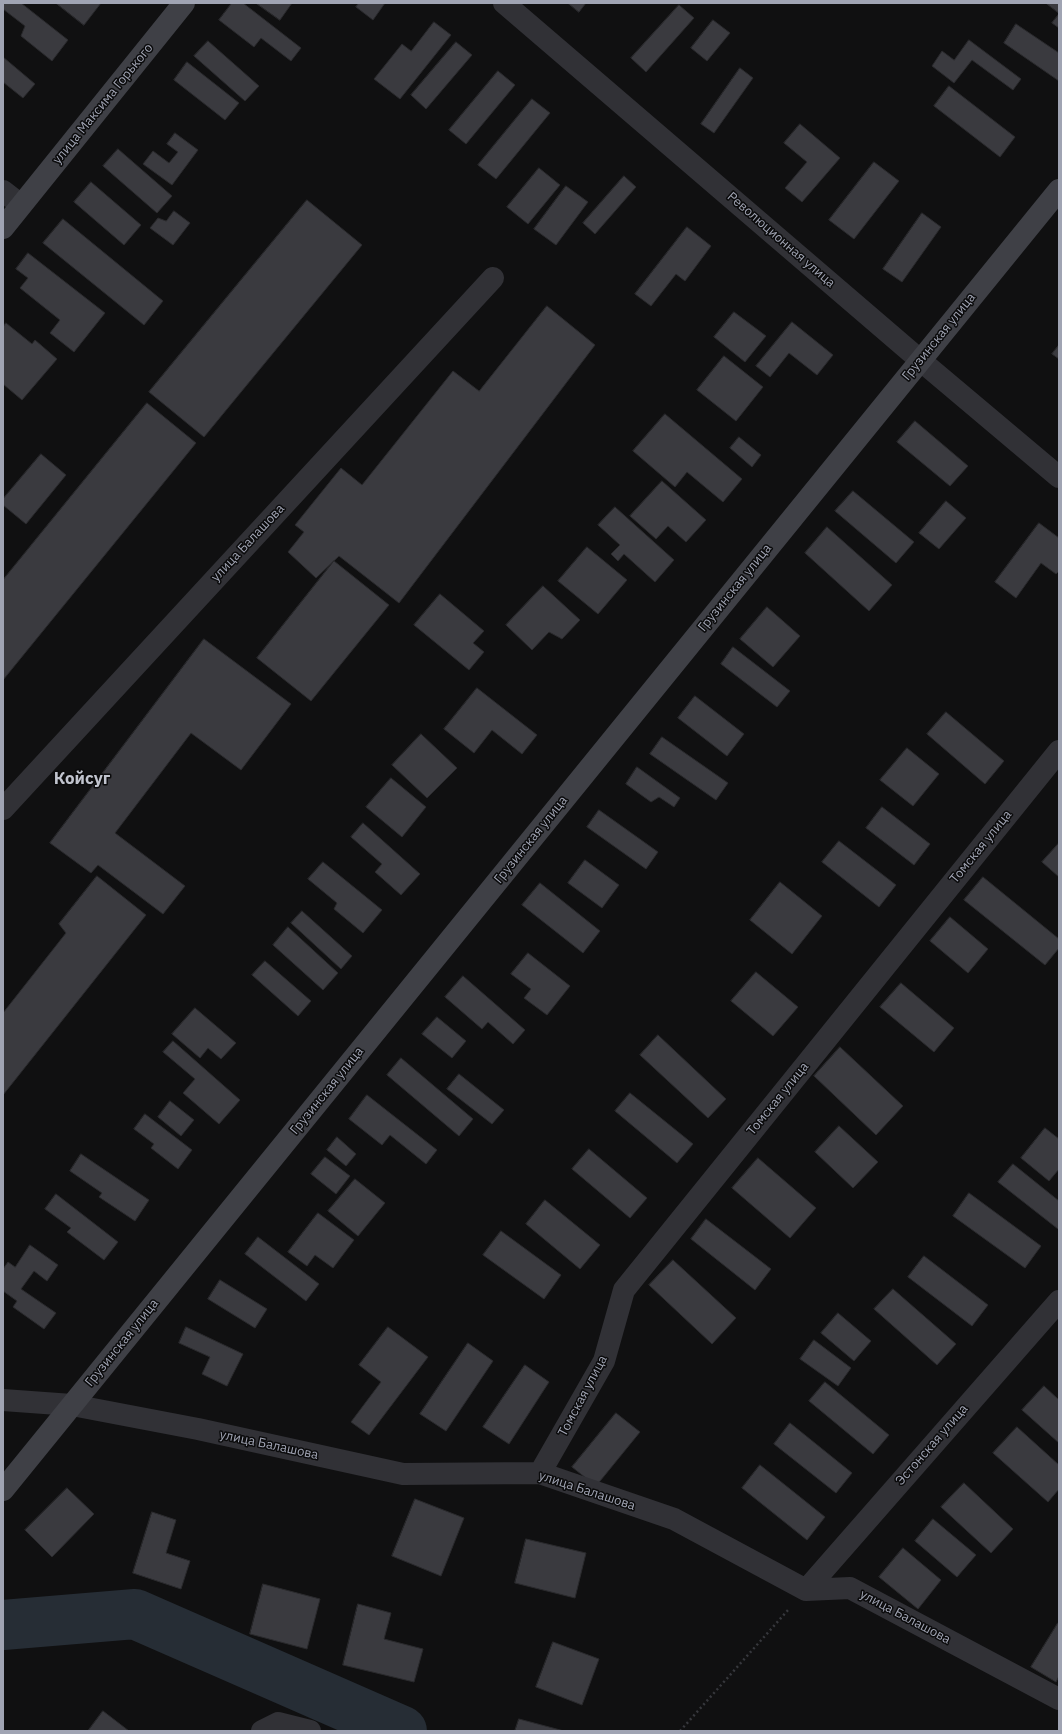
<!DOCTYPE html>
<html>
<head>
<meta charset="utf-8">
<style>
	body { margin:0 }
	#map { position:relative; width:1062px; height:1734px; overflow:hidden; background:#101011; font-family:"IBM Plex Sans",sans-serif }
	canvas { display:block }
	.frame { position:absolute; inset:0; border:4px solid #a0a4b3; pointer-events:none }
</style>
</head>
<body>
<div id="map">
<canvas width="1062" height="1734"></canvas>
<div class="frame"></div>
</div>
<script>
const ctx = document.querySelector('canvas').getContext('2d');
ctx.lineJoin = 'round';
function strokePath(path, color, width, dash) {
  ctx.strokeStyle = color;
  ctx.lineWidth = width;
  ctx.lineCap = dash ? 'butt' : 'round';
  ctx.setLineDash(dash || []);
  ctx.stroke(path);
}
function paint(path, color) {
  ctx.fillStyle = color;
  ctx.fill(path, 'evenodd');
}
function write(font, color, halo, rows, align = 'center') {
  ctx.font = font + ' "IBM Plex Sans",sans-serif';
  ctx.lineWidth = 3;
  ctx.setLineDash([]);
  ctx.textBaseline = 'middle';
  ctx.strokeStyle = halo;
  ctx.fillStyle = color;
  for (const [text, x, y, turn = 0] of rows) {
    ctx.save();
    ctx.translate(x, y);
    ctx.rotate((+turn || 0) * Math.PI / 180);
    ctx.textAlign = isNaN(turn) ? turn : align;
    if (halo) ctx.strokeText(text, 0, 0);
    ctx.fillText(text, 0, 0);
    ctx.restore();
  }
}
strokePath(new Path2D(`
	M3,1625L135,1614L402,1731`), '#262d35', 50);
const building = new Path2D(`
	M3,3H21L68,40L52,61L21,36L25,26L3,9Z
	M56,3H101L84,25Z
	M232,3H243L301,48L291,61L261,38L254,47L219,20Z
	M256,3H292L280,20Z
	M359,3H385L373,20L356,7Z
	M568,3H586L579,12Z
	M1046,3H1059V13Z
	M679,5L694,18L646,72L631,58Z
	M1059,14V28L1052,23Z
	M713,20L730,33L707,61L691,48Z
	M434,22L451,35L400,99L374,79L402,44L411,51Z
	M1016,24L1059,53V81L1004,43Z
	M969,40L1021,79L1013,90L972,60L954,83L932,66L942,51L954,60Z
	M208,41L259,86L245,101L194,56Z
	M456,42L472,55L426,109L411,95Z
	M3,57L35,84L23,98L3,82Z
	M187,62L239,103L225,120L174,80Z
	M740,68L753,78L714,133L701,124Z
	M498,71L515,85L466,144L449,130Z
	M949,86L1015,137L1000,157L934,106Z
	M532,99L550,113L496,179L478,165Z
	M800,124L840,158L802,202L785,188L807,162L784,143Z
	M175,133L198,150L172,185L143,164L153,151L169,163L178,152L167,144Z
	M118,149L172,196L157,213L103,166Z
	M874,162L899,181L854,239L829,220Z
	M539,168L560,185L528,224L507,207Z
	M624,176L636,187L595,234L583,223Z
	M91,182L141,225L124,245L74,202Z
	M566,186L588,202L556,245L534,229Z
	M307,200L362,245L204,437L149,392Z
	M174,211L190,223L173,245L150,228L158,218L166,221Z
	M922,213L941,227L902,282L883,269Z
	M63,219L163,301L144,325L43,243Z
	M687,227L711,246L685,281L676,274L651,306L635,294Z
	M28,253L105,313L74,352L50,333L60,320L20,288L28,278L16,269Z
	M547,306L595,345L399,603L339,556L316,578L288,552L304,532L295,525L341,468L362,485L453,371L479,391Z
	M734,312L766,336L745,362L714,337Z
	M792,322L833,355L817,375L789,353L770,377L756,366Z
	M6,323L32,344L35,340L57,359L22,400L3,384V327Z
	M1059,345V359L1052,354Z
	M724,356L763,387L736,421L697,390Z
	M147,403L196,443L3,680V580Z
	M665,414L742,479L723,502L687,472L675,487L633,451Z
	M915,421L968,466L950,486L897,442Z
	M739,437L761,455L752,467L730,448Z
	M41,454L66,475L26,524L3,505V499Z
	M662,481L706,520L686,542L668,526L656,539L630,516Z
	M853,491L914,542L896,563L835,511Z
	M946,501L966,518L939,549L919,533Z
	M615,507L674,560L655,582L624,554L618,561L611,554L620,545L598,525Z
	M1039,523L1059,538V571L1056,574L1041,563L1016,598L995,582Z
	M827,527L892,585L869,611L805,553Z
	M587,547L627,580L598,614L558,581Z
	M334,561L389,605L311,701L257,658Z
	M543,586L580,620L562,639L549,632L532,650L506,625Z
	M440,594L484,631L473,643L484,652L469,670L414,625Z
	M767,607L800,636L773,667L740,639Z
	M204,639L291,704L241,770L191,733L115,833L185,886L163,914L98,865L91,873L50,843Z
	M733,647L790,691L777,707L721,664Z
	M477,688L537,735L522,754L492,730L474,753L444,729Z
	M695,696L744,734L727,756L678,718Z
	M946,712L1004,761L985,784L927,734Z
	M421,734L457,768L427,798L392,765Z
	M662,737L728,783L716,800L650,754Z
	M907,748L939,774L913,806L880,780Z
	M637,767L680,798L674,807L659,797L651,802L626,784Z
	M391,778L426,807L402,837L366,807Z
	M882,807L930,844L914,865L866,828Z
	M599,810L658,852L646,869L587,827Z
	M363,823L420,874L401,895L375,872L382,864L351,837Z
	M839,841L896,885L879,907L822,862Z
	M1059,843V877L1042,862Z
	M585,860L619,885L602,908L568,883Z
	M323,862L382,910L363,933L334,909L337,903L308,879Z
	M97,876L146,915L3,1095V1013L66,933L59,924Z
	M983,877L1059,939V948L1045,965L964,900Z
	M780,882L822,916L792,954L750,920Z
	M540,883L600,931L583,953L522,905Z
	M302,911L352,956L341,969L291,923Z
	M950,917L988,949L968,973L930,941Z
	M288,927L338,973L323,990L273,945Z
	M528,953L570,986L547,1015L524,998L531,989L511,974Z
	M265,961L311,1001L298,1016L252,975Z
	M756,972L798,1007L773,1036L731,1001Z
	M463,976L525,1030L513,1044L488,1022L482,1029L445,997Z
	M901,983L954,1028L934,1052L880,1007Z
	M195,1008L236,1043L221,1059L208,1048L200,1058L172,1034Z
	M437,1017L466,1041L452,1058L422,1034Z
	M658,1035L726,1099L708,1118L640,1055Z
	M173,1041L240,1100L219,1124L183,1093L195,1079L163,1052Z
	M840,1047L903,1106L876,1135L814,1076Z
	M401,1058L473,1119L459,1136L387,1075Z
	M459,1074L504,1110L492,1124L447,1089Z
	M630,1093L693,1144L677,1163L615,1111Z
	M367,1095L437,1150L426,1164L390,1135L382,1145L349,1119Z
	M170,1101L194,1120L181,1136L158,1117Z
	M145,1114L192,1150L178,1169L151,1148L154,1144L134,1129Z
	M839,1126L878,1162L853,1188L815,1152Z
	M1045,1128L1059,1139V1169L1049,1181L1021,1158Z
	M337,1137L356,1154L346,1166L327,1150Z
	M589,1149L647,1198L630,1218L572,1169Z
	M81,1154L149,1200L135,1221L99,1197L102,1193L70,1171Z
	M325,1157L350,1176L336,1194L311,1174Z
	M758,1158L816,1208L790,1238L732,1188Z
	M1013,1164L1059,1201V1228L1058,1229L998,1182Z
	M355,1179L385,1203L358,1236L328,1211Z
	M969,1193L1041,1246L1025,1268L953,1216Z
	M56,1194L118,1242L104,1260L67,1232L71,1228L45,1209Z
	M545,1200L600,1245L580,1269L526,1224Z
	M318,1213L354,1240L333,1268L315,1255L307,1266L288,1252Z
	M706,1219L771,1269L755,1290L691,1239Z
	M501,1231L561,1275L544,1299L483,1255Z
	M258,1237L319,1284L306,1301L245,1254Z
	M30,1245L58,1265L47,1281L34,1271L21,1289L56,1313L44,1329L13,1307L17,1301L3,1291V1269L8,1262L15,1267Z
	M924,1256L988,1305L972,1326L908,1277Z
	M673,1260L736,1318L712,1344L649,1285Z
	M220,1280L267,1309L255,1328L208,1299Z
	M893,1289L956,1344L937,1365L874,1309Z
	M838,1313L871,1341L854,1361L821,1333Z
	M186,1327L243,1354L227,1386L202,1374L210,1357L179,1343Z
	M388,1327L428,1357L369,1435L351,1422L381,1382L359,1365Z
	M814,1340L851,1368L838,1386L800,1359Z
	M468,1343L493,1361L446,1431L420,1414Z
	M525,1365L549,1382L509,1444L483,1427Z
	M825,1382L889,1435L873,1454L809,1401Z
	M1044,1386L1059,1400V1443L1022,1410Z
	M616,1413L640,1432L596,1486L572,1467Z
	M790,1423L852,1473L836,1493L774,1444Z
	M1017,1427L1059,1465V1489L1048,1502L993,1453Z
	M760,1465L825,1517L807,1540L742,1488Z
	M964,1483L1013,1529L991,1553L941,1507Z
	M67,1488L94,1514L52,1557L25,1530Z
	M415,1499L464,1518L441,1576L392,1556Z
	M152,1512L176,1520L166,1553L190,1561L181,1589L133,1573Z
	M933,1519L976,1555L957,1577L915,1541Z
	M526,1539L586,1553L575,1598L515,1583Z
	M903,1548L941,1580L918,1609L879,1577Z
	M263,1584L320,1599L307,1649L250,1634Z
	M358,1604L391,1613L384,1639L423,1649L414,1682L343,1665Z
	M1058,1623H1059V1676L1056,1682L1031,1667Z
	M553,1642L599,1659L582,1705L536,1687Z
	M103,1711L129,1731H88Z
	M519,1719L564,1731H515Z`);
paint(building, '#3a3a3f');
strokePath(building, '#2a2a2d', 1);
strokePath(new Path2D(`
	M680,1731L789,1609`), '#37383d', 2.5, [2, 3]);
strokePath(new Path2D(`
	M504,3L920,360L1059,477
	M3,191L21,205
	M3,809L493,278
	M3,1400L72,1405L198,1429L403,1474L540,1473L674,1519L806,1590L850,1588L1059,1699
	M540,1473L604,1361L624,1290L1059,751
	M806,1590L1059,1301
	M262,1731L278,1723L310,1731`), '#313136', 22);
strokePath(new Path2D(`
	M3,228L184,3
	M3,1490L1059,190`), '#3f4046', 22);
write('13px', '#a0a4b3', '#0b0b0c', [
	["улица Максима Горького",103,104,-51],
	["Революционная улица",781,240,41],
	["Грузинская улица",939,337,-51],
	["улица Балашова",248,543,-47],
	["Грузинская улица",735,588,-51],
	["Грузинская улица",531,840,-51],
	["Томская улица",981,847,-51],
	["Грузинская улица",327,1091,-51],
	["Томская улица",778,1099,-51],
	["Грузинская улица",122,1343,-51],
	["Томская улица",583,1396,-62],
	["улица Балашова",269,1445,12],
	["Эстонская улица",932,1445,-49],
	["улица Балашова",587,1491,18],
	["улица Балашова",905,1617,28]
]);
write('bold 17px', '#c1c4ce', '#0b0b0c', [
	["Койсуг",82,779]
]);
</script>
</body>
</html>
